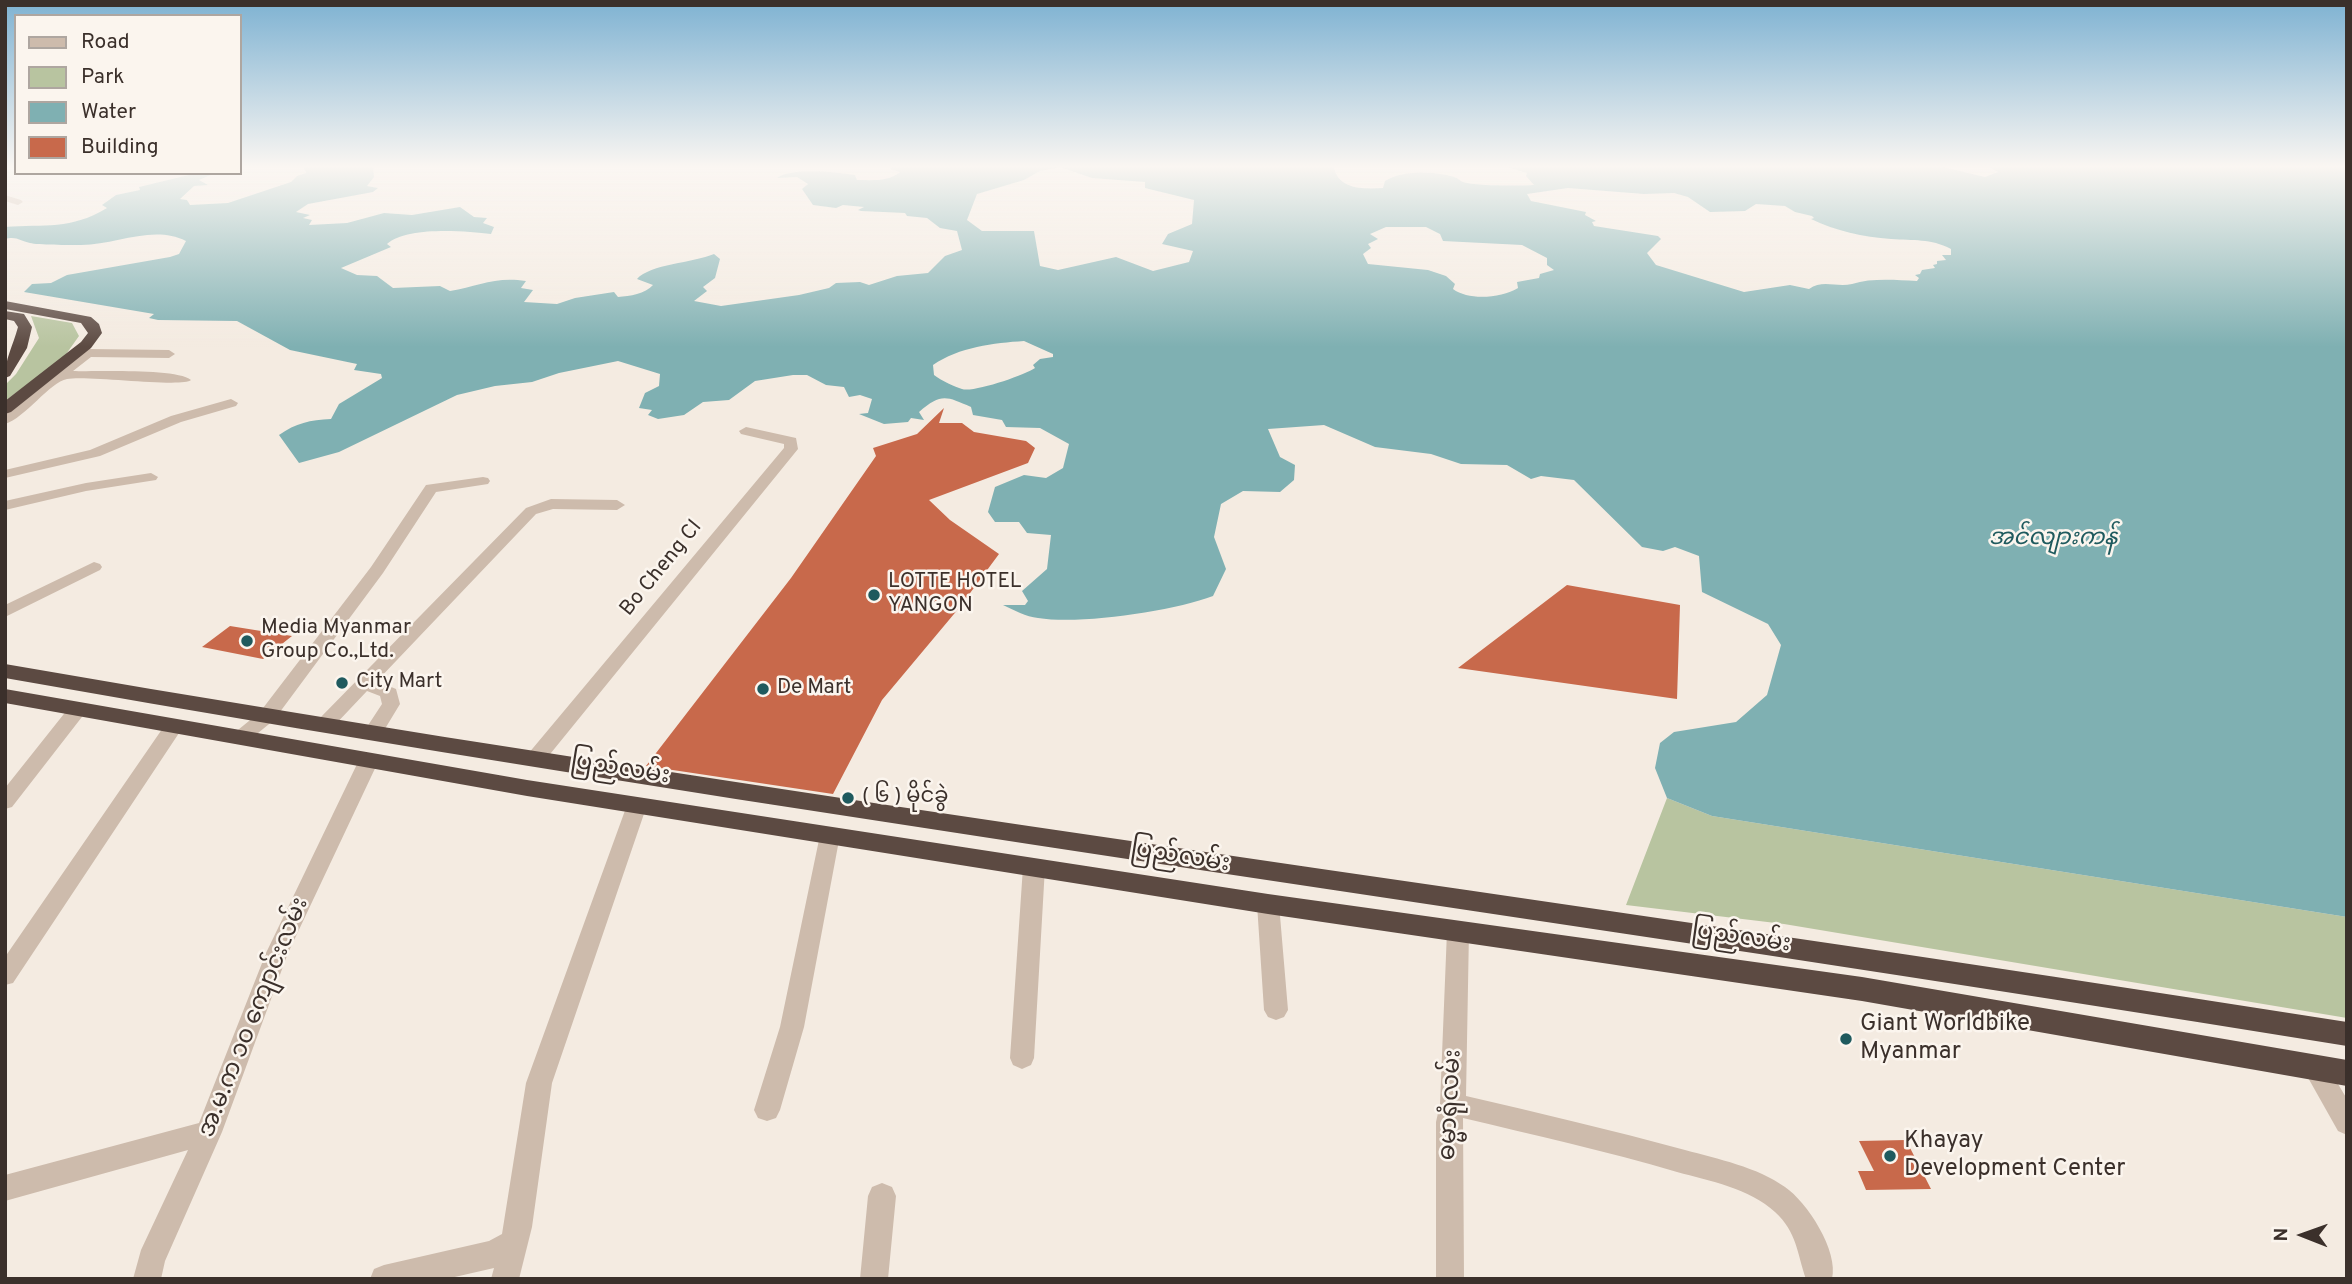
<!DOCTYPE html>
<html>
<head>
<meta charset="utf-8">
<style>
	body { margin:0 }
	#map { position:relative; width:2352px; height:1284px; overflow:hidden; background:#f4ebe1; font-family:Overpass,sans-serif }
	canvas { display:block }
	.frame { position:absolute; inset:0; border:7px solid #3b302b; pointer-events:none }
	.legend { position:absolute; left:14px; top:14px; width:228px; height:161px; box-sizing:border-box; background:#fbf5ee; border:2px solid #aea6a0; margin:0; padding:9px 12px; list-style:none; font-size:21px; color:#3b302b }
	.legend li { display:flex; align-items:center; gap:14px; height:35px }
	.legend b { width:35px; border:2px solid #aea6a0 }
	.north { position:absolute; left:2268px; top:1200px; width:70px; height:70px; -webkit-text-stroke:5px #fbf5ee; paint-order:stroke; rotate:271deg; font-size:19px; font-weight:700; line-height:28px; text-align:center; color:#3b302b }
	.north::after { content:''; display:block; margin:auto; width:24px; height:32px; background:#3b302b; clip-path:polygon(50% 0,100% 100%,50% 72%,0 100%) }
</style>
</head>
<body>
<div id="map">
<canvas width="2352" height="1284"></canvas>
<div class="frame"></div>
<ul class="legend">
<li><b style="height:9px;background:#cdbbac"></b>Road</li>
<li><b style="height:19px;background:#b8c4a0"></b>Park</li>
<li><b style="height:19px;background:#7fb0b2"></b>Water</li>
<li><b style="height:19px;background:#c8694b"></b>Building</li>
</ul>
<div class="north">N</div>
</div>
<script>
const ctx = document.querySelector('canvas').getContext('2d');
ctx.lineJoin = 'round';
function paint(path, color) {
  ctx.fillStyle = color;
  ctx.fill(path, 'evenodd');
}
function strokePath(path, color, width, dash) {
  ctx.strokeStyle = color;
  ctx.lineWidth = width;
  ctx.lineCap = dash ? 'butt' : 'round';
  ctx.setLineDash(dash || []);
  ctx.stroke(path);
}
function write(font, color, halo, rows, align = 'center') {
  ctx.font = font + ' Overpass,"Noto Sans Myanmar",sans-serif';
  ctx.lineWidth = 5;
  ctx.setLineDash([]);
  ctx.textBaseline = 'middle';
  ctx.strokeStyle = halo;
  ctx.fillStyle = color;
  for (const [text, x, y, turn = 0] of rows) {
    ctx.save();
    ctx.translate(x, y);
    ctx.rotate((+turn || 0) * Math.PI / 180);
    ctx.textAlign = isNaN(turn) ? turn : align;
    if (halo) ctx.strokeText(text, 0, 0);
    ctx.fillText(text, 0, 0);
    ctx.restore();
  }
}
paint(new Path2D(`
	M31,316L72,323L79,336L64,357L5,401V385L16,374L39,338Z
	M1667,798L1712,816L2347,917V1018L1784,924L1626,905Z`), '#b8c4a0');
paint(new Path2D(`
	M304,167H373L374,177L367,186L378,188L373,192L308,204L296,212L310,215L303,218L312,220L309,225L347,223L384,213L412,215L460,207L474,217L487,218L483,223L494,227L491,234C465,231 407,226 387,244L391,247L341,268L357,275L377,276L393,288L440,286L450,291C478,286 496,276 526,281L521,288L533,290L524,302L557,304L575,298L614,292L618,297C630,296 645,294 653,285L637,279C650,264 693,263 714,254L720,259L715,278L703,287L707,291L694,301L721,306L799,295L829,288L836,283L860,282L869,285L897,276L928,273L945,256L962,250L957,231L940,228L927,218L907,216L905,213L861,211L858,210L864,207L843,205L836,208L813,205L802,189L808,184L797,177L777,178C791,167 837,172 855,175L857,180C872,180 888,182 900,172L890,169L893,167H1334C1338,190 1364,189 1383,188L1385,181C1404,170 1433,171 1454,177C1458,178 1460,181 1463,182C1475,186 1520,186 1534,185L1526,176L1527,173L1507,167H1943L1985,177L1998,172L1989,167H2347V917L1712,816L1667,798L1655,768L1660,743L1674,732L1736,722L1767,695L1781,645L1768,624L1702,592L1699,556L1675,547L1663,551L1642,547L1574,480L1541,476L1531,479L1507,465L1461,464L1431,454L1375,447L1324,425L1268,429L1280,457L1295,465L1294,480L1280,492L1243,491L1221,504L1214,537L1226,569L1213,596C1173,611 1081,625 1038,618C1026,617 1014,610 1003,605H1025L1028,601L1022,591L1047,569L1051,535L1027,533L1019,522H995L988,512L995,487L1024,475L1046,478L1063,468L1069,444L1040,428L1006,427L1002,420L973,415L971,407C946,396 941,393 919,412L924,420L911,418L908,422L884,424L859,414L868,413L872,399L860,395L849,397L844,387L826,385L807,375H793L755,381L729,400L703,402L684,415L658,419L648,415L652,410L639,408L645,393L659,386L660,374L618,361L559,373L532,382L495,386L457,395L339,452L299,463L279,435C296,423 310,420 331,419L339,404L382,378L381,374L354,370L357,364L290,350L237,321L158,320L149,318L154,314L24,292L32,284L51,283L67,275L170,257L179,254L186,241C152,224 114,246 79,245C70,245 37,245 30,243C20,241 17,236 5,239V227C44,224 71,230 107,208L102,205L116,195L140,190L139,187L197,173H215L199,180L208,185L194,186L180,199L187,200L190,205L228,203L291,182L297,176L306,173ZM1060,167L1092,178L1145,182V188L1194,200L1192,224L1168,234L1162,244L1193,251L1189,262L1153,271L1116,257L1058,270L1040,266L1034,231H982L967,220L977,194L1024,180L1040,171ZM1568,188L1644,194L1674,193L1688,197L1710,212L1745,211L1756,204L1785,206L1795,212L1812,216L1814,218L1811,219C1836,231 1863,237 1891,239C1914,241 1930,238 1951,249V255H1942L1946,260L1937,261V264L1933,265L1935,268L1922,270L1920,274L1915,275L1919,278L1917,281C1894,280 1871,278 1852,284C1837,288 1823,279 1809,289L1790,285L1744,292L1656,265L1647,253L1661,239L1658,236L1594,226L1592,222L1596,221L1585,215L1586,212L1531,201L1527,194ZM1386,227H1426L1440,234L1443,241L1522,245L1547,258V265L1554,270L1540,274L1539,278L1517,282L1518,288C1501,298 1469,301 1453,289L1455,284L1446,276L1428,270L1368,264L1363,254L1371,248L1368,244L1378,239L1370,234ZM1024,341L1053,354V357L1040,359L1033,365L1035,368C1025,375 973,393 962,389C955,387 942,381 934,375L933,365C959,347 994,343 1024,341Z`), '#7fb0b2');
paint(new Path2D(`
	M944,408L939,423H962L974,432L1026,441L1035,448L1028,463L929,500L950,520L999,554L959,608L882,700L833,794L646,766L791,578L876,456L873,448L917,434Z
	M1567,585L1680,605L1677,699L1458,668Z
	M230,626L292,636L263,659L202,647Z
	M1906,1140L1931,1189L1866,1190L1858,1171H1874L1859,1141Z`), '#c8694b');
paint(new Path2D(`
	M5,195L21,200L23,202L18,205L5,201Z
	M88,349L169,350L175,354L169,358L91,357L73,371C96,372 176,368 191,380C182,388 88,375 67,379C50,382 25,418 5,424V413Z
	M231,399L238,403L236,406L181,422L100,456L5,478V470L90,450L171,416Z
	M746,427L796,438L798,449L542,764H528L525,759L528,754L784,448V444L741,434L739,431Z
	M151,473L158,477L156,480L86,491L5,510V501L86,483Z
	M483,477L488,478L490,481L488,484L436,492L383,573L274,720L247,742H233L230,738L233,734L260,712L371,567L426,485Z
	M551,499L617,500L625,505L617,510L553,509L536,514L377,681L396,689L400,704L380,737H366L363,733L382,704L380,696L367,691L332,728H318L316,724L318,720L526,508Z
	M94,562L100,564L102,567L100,570L5,617V605Z
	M78,703L85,705L87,709L85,713L12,807L5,809V788L71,705Z
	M174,720L181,722L183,726L181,730L13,983L5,985V957L167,722Z
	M369,753L376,755L379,760L288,953L222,1132L165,1261L161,1279H133L141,1250L188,1150L5,1201V1175L199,1123L266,953L359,760L362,755Z
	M637,798L644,800L647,805L552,1083L532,1227L519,1279H491L494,1268L446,1279H370L374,1269L384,1265L489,1241L502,1234L526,1083L627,805L630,800Z
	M830,827L837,830L840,835L804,1027L780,1110L776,1118L767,1121L758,1118L754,1110L780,1027L820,835L823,830Z
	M1034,859L1042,861L1045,867L1034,1058L1031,1065L1022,1069L1013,1065L1010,1058L1023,867L1026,861Z
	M1268,896L1276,898L1279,904L1288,1010L1284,1017L1276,1020L1268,1017L1264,1010L1257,904L1260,898Z
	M1458,922L1466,925L1469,931L1466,1096C1539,1113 1612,1130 1685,1150C1718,1159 1757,1167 1785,1187C1807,1202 1839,1251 1832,1279H1806C1797,1253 1797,1232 1775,1212C1749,1188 1710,1181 1677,1172C1606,1151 1534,1135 1463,1118L1464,1279H1436V1122L1440,1104L1447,931L1450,925Z
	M2314,1056L2323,1059L2347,1099V1135L2338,1131L2302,1067L2305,1059Z
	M882,1183L892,1187L896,1196L888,1279H860L868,1196L872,1187Z`), '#cdbbac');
paint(new Path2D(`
	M5,301L91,317L99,324L102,333L91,348L11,412L5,414V401L81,342L88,333L81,323L5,309Z
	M5,311L24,314L32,327L27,348L10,376L5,378C5,358 13,346 18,327L14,321L5,319Z
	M5,664C783,799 1567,899 2347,1022V1046C1567,919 783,816 5,678Z
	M5,689L527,780L1268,894L1862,977L2347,1060V1086L1862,1001L1268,914L527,796L5,703Z`), '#5c4a42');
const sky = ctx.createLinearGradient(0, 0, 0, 347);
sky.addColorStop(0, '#7eb2d2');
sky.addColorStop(0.48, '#faf6f2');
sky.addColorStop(1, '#faf6f200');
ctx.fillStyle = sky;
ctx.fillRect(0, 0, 2352, 347);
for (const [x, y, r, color] of [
	[874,595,7,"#1f5a5e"],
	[247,641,7,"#1f5a5e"],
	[342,683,7,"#1f5a5e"],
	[763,689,7,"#1f5a5e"],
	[848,798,7,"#1f5a5e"],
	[1846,1039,7,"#1f5a5e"],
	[1890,1156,7,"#1f5a5e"]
]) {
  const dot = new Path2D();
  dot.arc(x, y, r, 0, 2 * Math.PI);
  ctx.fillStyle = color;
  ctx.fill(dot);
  strokePath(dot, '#fbf5ee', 2.5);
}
write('21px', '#3b302b', '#fbf5ee', [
	["Bo Cheng Cl",662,569,-51]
]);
write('21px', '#3b302b', '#fbf5ee', [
	["LOTTE HOTEL",888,583],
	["YANGON",888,607],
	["Media Myanmar",261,629],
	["Group Co.,Ltd.",261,653],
	["City Mart",356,683],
	["De Mart",777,689],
	["( ၆ ) မိုင်ခွဲ",862,798]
], 'left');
write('italic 23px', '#1f5a5e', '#fbf5ee', [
	["အင်လျားကန်",2053,539]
]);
write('24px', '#3b302b', '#fbf5ee', [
	["ပြည်လမ်း",620,770,9],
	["ပြည်လမ်း",1180,858,9],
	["ပြည်လမ်း",1741,939,8],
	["အ.မ.က ၁၀ ကျောင်းလမ်း",255,1018,-68],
	["ဓမ္မာရုံလမ်း",1452,1105,-87]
]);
write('24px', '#3b302b', '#fbf5ee', [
	["Giant Worldbike",1860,1025],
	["Myanmar",1860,1053],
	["Khayay",1904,1142],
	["Development Center",1904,1170]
], 'left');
</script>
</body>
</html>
